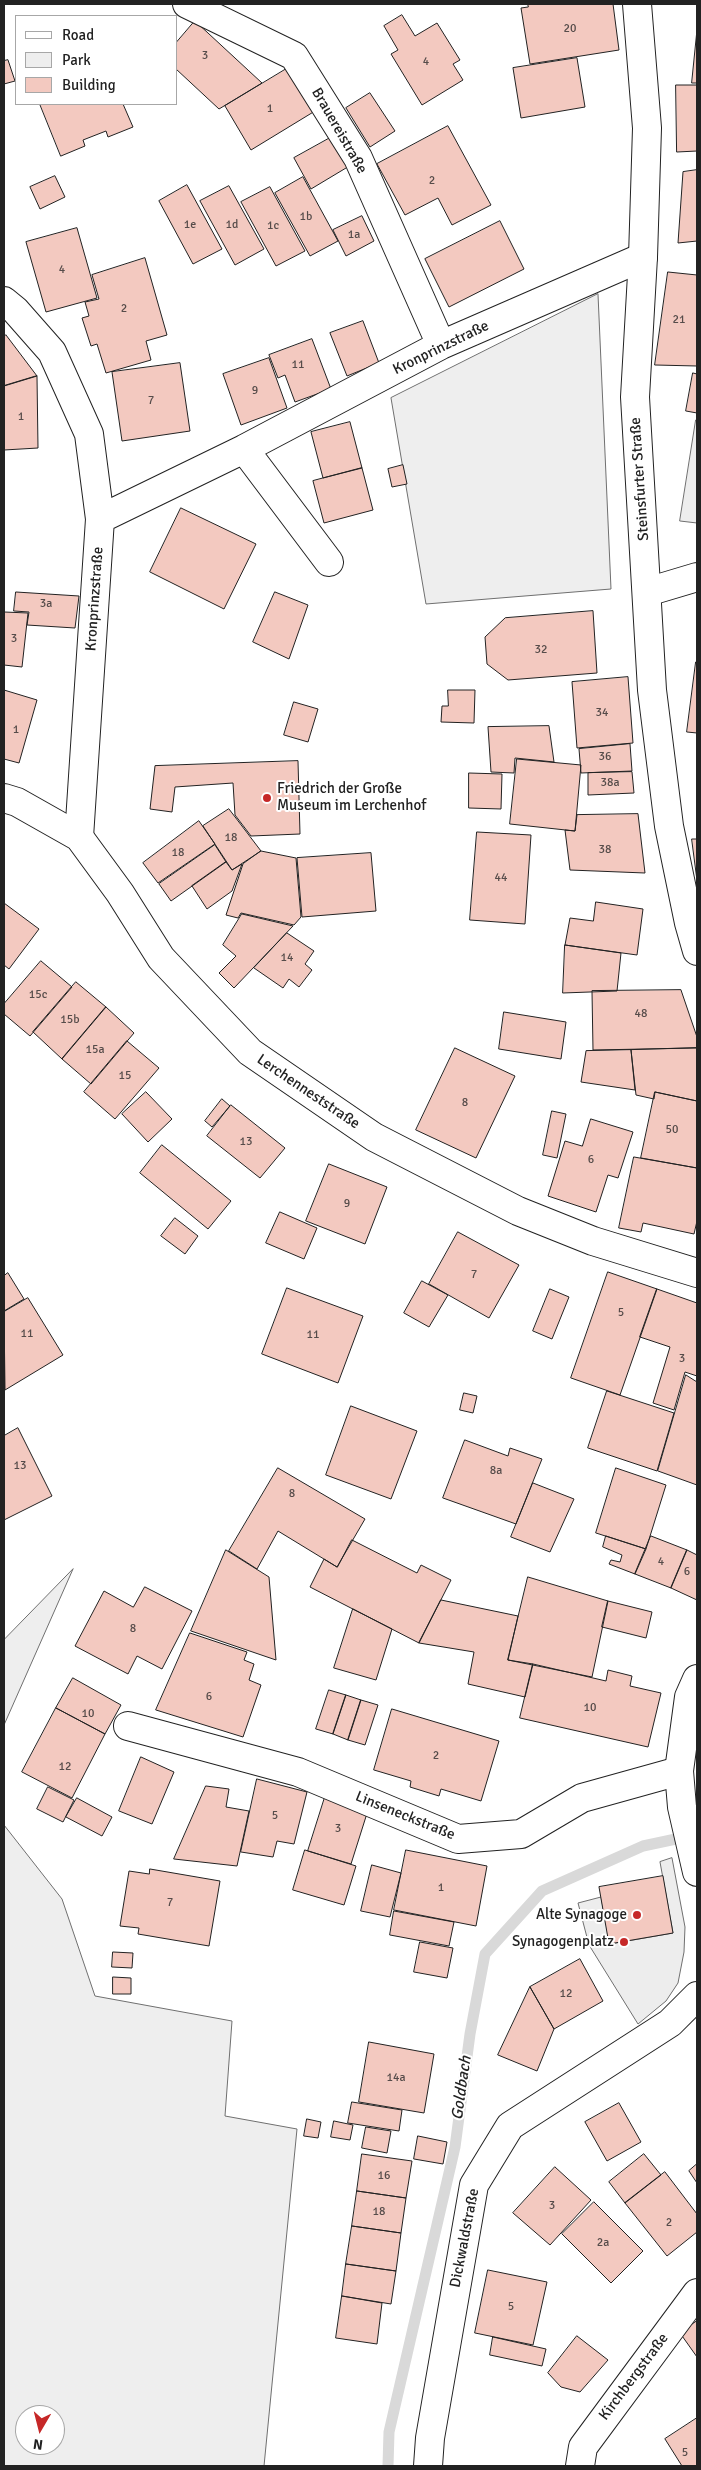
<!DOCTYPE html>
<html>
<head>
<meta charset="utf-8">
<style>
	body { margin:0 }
	#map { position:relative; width:701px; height:2470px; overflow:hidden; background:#fff; font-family:Signika,sans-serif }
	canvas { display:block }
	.frame { position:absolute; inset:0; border:5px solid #222; pointer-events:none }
	.legend { position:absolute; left:15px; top:15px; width:162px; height:90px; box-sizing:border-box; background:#fff; border:1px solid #a7a7a7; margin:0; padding:6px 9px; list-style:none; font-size:15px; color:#222 }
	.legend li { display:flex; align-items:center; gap:10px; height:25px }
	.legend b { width:25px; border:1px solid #a7a7a7 }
	.north { position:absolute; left:15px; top:2405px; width:50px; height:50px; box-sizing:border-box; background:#fff; border:1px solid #a7a7a7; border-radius:50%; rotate:188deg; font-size:14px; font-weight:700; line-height:20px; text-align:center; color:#222 }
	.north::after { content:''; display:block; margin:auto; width:18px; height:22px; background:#c62828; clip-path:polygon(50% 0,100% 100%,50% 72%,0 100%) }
</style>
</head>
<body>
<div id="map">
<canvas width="701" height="2470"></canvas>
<div class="frame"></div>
<ul class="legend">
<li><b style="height:6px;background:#fff"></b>Road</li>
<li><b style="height:14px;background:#eee"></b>Park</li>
<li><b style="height:14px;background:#f3c9c0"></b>Building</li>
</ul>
<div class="north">N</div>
</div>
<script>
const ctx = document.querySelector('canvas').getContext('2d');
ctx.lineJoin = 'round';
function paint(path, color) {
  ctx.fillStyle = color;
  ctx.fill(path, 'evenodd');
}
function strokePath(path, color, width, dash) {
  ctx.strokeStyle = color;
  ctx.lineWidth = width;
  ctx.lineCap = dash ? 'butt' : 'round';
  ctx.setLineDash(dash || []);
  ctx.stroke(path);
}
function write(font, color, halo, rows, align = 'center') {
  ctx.font = font + ' Signika,sans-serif';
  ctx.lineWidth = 4;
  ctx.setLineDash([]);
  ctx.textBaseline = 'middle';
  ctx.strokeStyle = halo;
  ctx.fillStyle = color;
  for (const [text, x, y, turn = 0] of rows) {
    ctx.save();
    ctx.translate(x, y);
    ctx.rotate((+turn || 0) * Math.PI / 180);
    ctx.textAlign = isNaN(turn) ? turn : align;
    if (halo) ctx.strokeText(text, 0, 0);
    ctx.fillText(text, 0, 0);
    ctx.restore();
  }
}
const green = new Path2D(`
	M598,294L611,589L426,604L391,398Z
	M73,1569L4,1725V1640Z
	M4,1825L62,1899L95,1996L232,2021L225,2116L297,2129L264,2466H4ZM25,2415H55V2445H25Z`);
paint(green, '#eee');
strokePath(green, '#6f6f6f', 1);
const parking = new Path2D(`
	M696,420H697V523L680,521Z
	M672,1858L685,1927L684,1952L678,1983L666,2001L638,2024L589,1945L578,1903L601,1897L610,1944L673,1933L660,1862Z`);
paint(parking, '#ededed');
strokePath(parking, '#6f6f6f', 1);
strokePath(new Path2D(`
	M388,2466L389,2432L455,2147L470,2034L485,1954L542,1891L643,1846L690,1836`), '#d9d9d9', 11);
const building = new Path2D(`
	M528,4H613L619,50L530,64L521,8L528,7Z
	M402,15L415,36L437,23L460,60L453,64L463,80L422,105L391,54L398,50L384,26Z
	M195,21L262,83L219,109L176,69V43Z
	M697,30V83H692Z
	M577,58L585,107L521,118L513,68Z
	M8,60L15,81L4,84V61Z
	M288,68L315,111L251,150L225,106Z
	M676,85H697V151L677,152Z
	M370,93L395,131L370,147L346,108Z
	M40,104H123L133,127L108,137L106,131L83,140L85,146L61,156Z
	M448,126L491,205L452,225L438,198L405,215L377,164Z
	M330,138L351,165L311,189L294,158Z
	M697,170V241L678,243L683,172Z
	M55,176L65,197L40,209L30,187Z
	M303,177L338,241L310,256L275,193Z
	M187,185L222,249L193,264L159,201Z
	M229,186L264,249L235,265L200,201Z
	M270,187L305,251L276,266L241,202Z
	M362,216L374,241L346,256L333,230Z
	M500,221L524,269L449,307L425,259Z
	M77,228L97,298L46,312L26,242Z
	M145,258L167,335L146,341L151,360L106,373L97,344L91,346L82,318L89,316L85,302L99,299L92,275Z
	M668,272L697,275V366L655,365Z
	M363,321L379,363L347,376L330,333Z
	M6,335L37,376L4,386V337Z
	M312,339L331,389L295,402L285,375L278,378L269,355Z
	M269,358L287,408L241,425L223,374Z
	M180,363L190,431L122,441L112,372Z
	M693,373L697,374V413L686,411Z
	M37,376L38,448L4,450V386Z
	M350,422L362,468L323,478L311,432Z
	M403,465L407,484L392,487L388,469Z
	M362,468L373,510L324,523L313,481Z
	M181,508L256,544L224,609L150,572Z
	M16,592L79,596L75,628L27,625L29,612L14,611Z
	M275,592L308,605L289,659L253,642Z
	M593,611L597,673L508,680L487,664L485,637L505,618Z
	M4,612L28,613L22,667L4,665Z
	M696,662H697V733L687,732Z
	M628,677L633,743L577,748L572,682Z
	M4,690L37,700L19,763L4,759Z
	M448,690H475L474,723L441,722L442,706H448Z
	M294,702L318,709L308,742L284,735Z
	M549,726L554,762L515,758L514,773L491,772L488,727Z
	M630,744L632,771L581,773L579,749Z
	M517,759L581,765L575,831L510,824Z
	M298,761L300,834L251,836L235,815L233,783L175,787L172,812L150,809L155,766Z
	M632,772L634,793L588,795V773Z
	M469,773L502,774L501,809L469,808Z
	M229,809L261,851L232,870L203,826Z
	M638,814L645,873L570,870L565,830L575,831L577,815Z
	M199,821L215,844L158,883L143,863Z
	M477,832L531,835L525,924L470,920Z
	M692,839H697V880Z
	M215,845L226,862L171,901L159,884Z
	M261,851L296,858L301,917L294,925L241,913L238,918L226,915L243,864Z
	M371,853L376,911L302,917L297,858Z
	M226,862L232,870L242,864L232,891L207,909L192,886Z
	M596,902L643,909L637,955L565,945L570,918L593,921Z
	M4,903L39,929L9,969L4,965Z
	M242,914L293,926L234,988L219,973L236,956L223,945Z
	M287,933L314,951L305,964L312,970L299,987L289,979L283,988L254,968Z
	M565,945L621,953L617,991L563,993Z
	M41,961L72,987L30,1036L4,1014V1004Z
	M76,982L106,1007L62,1059L33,1032Z
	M681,990L697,1037V1048L593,1050L592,991Z
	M106,1007L134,1033L91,1084L62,1059Z
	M504,1012L566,1022L561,1059L499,1049Z
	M127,1041L159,1068L115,1119L84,1092Z
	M455,1048L515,1076L476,1158L416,1130Z
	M697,1048V1101L655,1092L654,1099L636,1095L631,1050Z
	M631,1050L635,1090L581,1082L586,1051Z
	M146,1092L172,1119L148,1142L122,1114Z
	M655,1092L697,1101V1168L641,1158Z
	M222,1099L230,1106L212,1127L205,1121Z
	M231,1105L285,1148L260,1178L207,1136Z
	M552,1111L566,1114L557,1158L543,1155Z
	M591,1119L633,1132L618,1178L608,1175L596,1212L548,1196L565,1141L582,1146Z
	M162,1145L231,1201L208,1229L140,1173Z
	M634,1157L697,1168V1221L694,1234L643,1223L641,1232L619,1228Z
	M329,1164L387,1187L365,1244L306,1221Z
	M280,1212L317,1228L304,1259L266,1243Z
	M175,1218L198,1236L185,1254L161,1236Z
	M458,1232L519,1265L489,1318L429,1284Z
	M608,1272L657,1289L620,1395L571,1378Z
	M8,1273L24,1299L4,1311V1276Z
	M422,1281L448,1295L429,1327L404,1313Z
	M287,1288L363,1316L338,1383L262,1354Z
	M550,1289L569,1297L552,1339L533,1331Z
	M657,1289L697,1303V1376L685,1372L674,1410L653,1403L670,1347L640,1337Z
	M28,1298L63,1355L5,1390L4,1312Z
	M686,1375L697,1382V1485L658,1471Z
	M607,1391L674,1413L657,1471L588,1448Z
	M464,1393L477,1396L473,1413L460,1410Z
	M351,1406L417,1431L391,1499L326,1475Z
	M18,1428L52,1496L4,1520V1436Z
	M465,1440L508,1456L510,1448L542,1459L516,1524L443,1498Z
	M278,1468L365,1519L337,1567L278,1531L257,1569L229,1551Z
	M616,1468L666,1485L646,1549L596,1533Z
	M533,1483L574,1499L550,1552L511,1537Z
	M606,1536L646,1549L635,1574L609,1564L611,1560L620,1562L622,1555L603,1547Z
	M651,1536L687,1550L671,1588L635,1574Z
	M352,1540L417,1573L421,1565L451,1580L419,1643L310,1587L324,1559L337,1567Z
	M226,1550L269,1577L276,1660L191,1631Z
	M687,1550L697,1555V1600L671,1588Z
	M528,1577L608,1601L592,1677L508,1660Z
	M145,1587L192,1611L162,1669L137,1656L128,1674L75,1646L104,1591L133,1607Z
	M441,1600L518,1616L508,1660L533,1664L525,1697L468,1684L474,1652L419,1643Z
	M608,1601L652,1612L646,1638L602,1627Z
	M353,1609L392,1629L376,1680L334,1668Z
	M190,1633L247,1652L244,1660L254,1664L249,1680L261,1685L243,1737L156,1710Z
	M533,1664L606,1681L608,1670L632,1676L630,1686L661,1693L648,1747L520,1718Z
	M73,1678L121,1705L105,1734L56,1708Z
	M329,1690L346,1695L333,1734L316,1729Z
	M346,1695L361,1700L348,1740L333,1734Z
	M361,1700L378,1705L365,1745L348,1740Z
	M56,1708L105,1734L72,1798L22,1772Z
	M392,1709L499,1741L481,1801L441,1789L439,1796L410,1787L411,1781L374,1770Z
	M141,1757L174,1772L152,1824L119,1811Z
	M257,1779L307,1792L294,1844L277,1841L273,1857L241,1852Z
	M206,1786L229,1789L226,1807L249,1811L237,1866L174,1859Z
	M48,1787L74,1800L63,1822L37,1809Z
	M326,1794L369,1807L351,1864L308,1851Z
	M77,1798L112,1817L102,1836L66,1817Z
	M305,1850L356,1866L344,1905L293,1890Z
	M406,1850L487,1866L476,1926L394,1910Z
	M372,1865L401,1873L390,1917L361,1911Z
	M150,1869L220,1881L209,1946L138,1934L139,1928L120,1926L129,1871L149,1874Z
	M663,1876L673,1933L609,1944L599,1887Z
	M394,1911L454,1922L449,1946L390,1935Z
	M420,1942L453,1948L447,1978L414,1972Z
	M113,1952L133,1953L132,1968L112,1967Z
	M580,1959L603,2001L554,2029L530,1987Z
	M113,1977L131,1978V1994H113Z
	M530,1987L554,2029L537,2071L498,2055Z
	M369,2042L434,2054L424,2113L359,2102Z
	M352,2102L402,2110L399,2131L348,2123Z
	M619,2103L641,2142L607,2161L585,2122Z
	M307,2119L321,2122L318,2138L304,2136Z
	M334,2121L353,2125L350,2140L331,2137Z
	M366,2127L391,2131L387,2153L362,2148Z
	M418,2136L447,2142L443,2164L414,2159Z
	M362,2154L412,2161L406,2198L357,2191Z
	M644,2154L661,2175L625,2203L609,2182Z
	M697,2164V2183L689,2171Z
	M555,2167L591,2200L550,2245L513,2213Z
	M665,2172L697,2214V2232L667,2256L625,2203Z
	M357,2191L406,2198L401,2233L352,2226Z
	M594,2202L643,2251L611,2283L562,2234Z
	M352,2226L401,2233L396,2271L346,2264Z
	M346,2264L396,2271L391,2304L342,2296Z
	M488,2270L547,2282L533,2345L475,2333Z
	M342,2296L382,2303L377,2344L336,2338Z
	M697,2321V2357L680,2333Z
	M577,2336L608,2360L580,2392L561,2387L548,2373Z
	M493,2337L546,2349L542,2366L490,2355Z
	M697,2418V2466H682L665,2439Z`);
paint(building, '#f3c9c0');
strokePath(building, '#222', 1);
const street = new Path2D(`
	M187,4L294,56L358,158L441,345
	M4,301L15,310L52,352L89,434L100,519L79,837
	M244,449L329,562
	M100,519L244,449L441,345L643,257
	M647,592L697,577
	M128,1726L298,1772L458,1839L521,1834L582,1798L679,1771
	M580,2466L583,2447L697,2293`);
const secondary = new Path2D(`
	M4,798L17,802L79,837L120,893L161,958L250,1052L374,1137L518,1211L593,1241L697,1273
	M697,1679L689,1697L679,1771L682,1807L697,1872
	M428,2466L430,2438L474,2185L510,2126L670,2023L697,1996`);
const primary = new Path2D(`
	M637,4L647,128L643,257L635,397L652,690L669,826L689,923L697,951`);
strokePath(street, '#222', 30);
strokePath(secondary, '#222', 30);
strokePath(primary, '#222', 30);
strokePath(street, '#fff', 28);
strokePath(secondary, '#fff', 28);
strokePath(primary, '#fff', 28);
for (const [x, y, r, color] of [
	[267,798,5,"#c62828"],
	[637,1915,5,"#c62828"],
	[624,1942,5,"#c62828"]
]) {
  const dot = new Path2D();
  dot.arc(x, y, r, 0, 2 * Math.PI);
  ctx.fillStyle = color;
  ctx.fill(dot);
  strokePath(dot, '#fff', 2);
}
write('12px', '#564c4a', null, [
	["20",570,29],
	["3",205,56],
	["4",426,62],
	["1",270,109],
	["2",432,181],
	["1b",306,217],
	["1e",190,225],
	["1d",232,225],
	["1c",273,226],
	["1a",354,235],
	["4",62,270],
	["2",124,309],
	["21",679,320],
	["11",298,365],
	["9",255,391],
	["7",151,401],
	["1",21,417],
	["3a",46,604],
	["3",14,639],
	["32",541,650],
	["34",602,713],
	["1",16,730],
	["36",605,757],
	["38a",610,783],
	["18",231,838],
	["38",605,850],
	["18",178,853],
	["44",501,878],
	["14",287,958],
	["15c",38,995],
	["48",641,1014],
	["15b",70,1020],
	["15a",95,1050],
	["15",125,1076],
	["8",465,1103],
	["50",672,1130],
	["13",246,1142],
	["6",591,1160],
	["9",347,1204],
	["7",474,1275],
	["5",621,1313],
	["11",27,1334],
	["11",313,1335],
	["3",682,1359],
	["13",20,1466],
	["8a",496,1471],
	["8",292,1494],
	["4",661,1562],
	["6",687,1572],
	["8",133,1629],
	["6",209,1697],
	["10",590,1708],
	["10",88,1714],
	["2",436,1756],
	["12",65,1767],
	["5",275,1816],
	["3",338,1829],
	["1",441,1888],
	["7",170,1903],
	["12",566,1994],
	["14a",396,2078],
	["16",384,2176],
	["3",552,2206],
	["18",379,2212],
	["2",669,2223],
	["2a",603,2243],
	["5",511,2307],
	["5",685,2453]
]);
write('15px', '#222', '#fff', [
	["Brauereistraße",339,131,60],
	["Kronprinzstraße",441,348,-26],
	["Steinsfurter Straße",640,479,-94],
	["Kronprinzstraße",95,599,-86],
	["Lerchenneststraße",308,1092,34],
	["Linseneckstraße",405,1816,22],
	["Dickwaldstraße",465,2238,-79],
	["Kirchbergstraße",634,2377,-53]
]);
write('15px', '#222', '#fff', [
	["Friedrich der Große",277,789,"left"],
	["Museum im Lerchenhof",277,806,"left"],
	["Alte Synagoge",627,1915],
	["Synagogenplatz",614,1942]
], 'right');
write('italic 16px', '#222', '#fff', [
	["Goldbach",462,2088,-82]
]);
</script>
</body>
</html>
